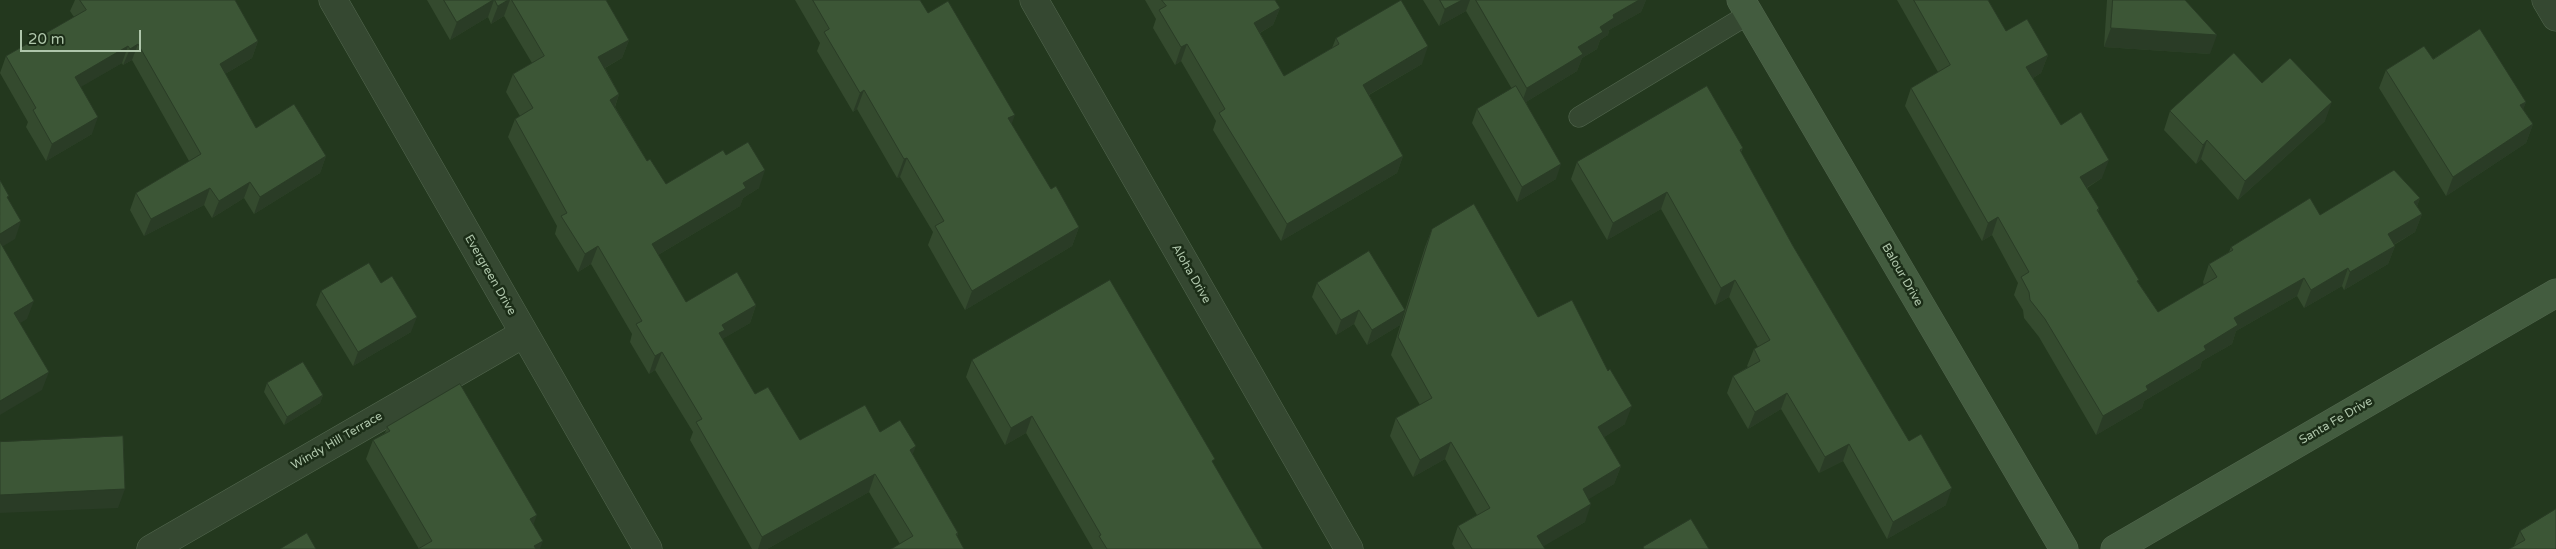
<!DOCTYPE html>
<html>
<head>
<meta charset="utf-8">
<style>
	body { margin:0 }
	#map { position:relative; width:2556px; height:549px; overflow:hidden; background:#23381e; font-family:"Varela Round",sans-serif }
	canvas { display:block }
	.scale { position:absolute; left:20px; top:30px; width:121px; height:22px; box-sizing:border-box; border:2px solid #afc6ab; border-top:0; padding-left:6px; font-size:15px; line-height:18px; white-space:nowrap; color:#afc6ab; -webkit-text-stroke:4px #1b2d17; paint-order:stroke }
</style>
</head>
<body>
<div id="map">
<canvas width="2556" height="549"></canvas>
<div class="scale">20 m</div>
</div>
<script>
const ctx = document.querySelector('canvas').getContext('2d');
ctx.lineJoin = 'round';
function strokePath(path, color, width, dash) {
  ctx.strokeStyle = color;
  ctx.lineWidth = width;
  ctx.lineCap = dash ? 'butt' : 'round';
  ctx.setLineDash(dash || []);
  ctx.stroke(path);
}
function paint(path, color) {
  ctx.fillStyle = color;
  ctx.fill(path, 'evenodd');
}
function write(font, color, halo, rows, align = 'center') {
  ctx.font = font + ' "Varela Round",sans-serif';
  ctx.lineWidth = 5;
  ctx.setLineDash([]);
  ctx.textBaseline = 'middle';
  ctx.strokeStyle = halo;
  ctx.fillStyle = color;
  for (const [text, x, y, turn = 0] of rows) {
    ctx.save();
    ctx.translate(x, y);
    ctx.rotate((+turn || 0) * Math.PI / 180);
    ctx.textAlign = isNaN(turn) ? turn : align;
    if (halo) ctx.strokeText(text, 0, 0);
    ctx.fillText(text, 0, 0);
    ctx.restore();
  }
}
const lane = new Path2D(`
	M1579,117L1749,14`);
const street = new Path2D(`
	M333,0L648,549
	M1034,0L1349,549
	M2546,0L2556,17
	M151,549L523,334`);
const secondary = new Path2D(`
	M1741,0L2064,549
	M2115,549L2556,293`);
strokePath(lane, '#53674f', 21);
strokePath(street, '#53674f', 29);
strokePath(secondary, '#53674f', 29);
strokePath(lane, '#354831', 20);
strokePath(street, '#354831', 28);
strokePath(secondary, '#435c3f', 28);
paint(new Path2D(`
	M75,0H235L258,41L252,58L225,74L256,128L326,156L320,173L254,214L244,198L212,218L204,205L144,236L130,210L136,193L189,161L132,60L123,65L122,63L80,87L92,134L46,161L26,127L28,122L0,73L6,56L74,17L70,11Z
	M427,0H606L629,40L622,58L605,68L619,94L615,107L647,161L666,184L726,155L759,188L743,198L740,206L658,255L686,302L756,305L750,323L722,339L755,394L800,440L880,432L913,455L958,533L957,536L900,544L869,492L767,549H752L690,440L693,432L655,370L649,374L630,342L632,334L591,264L578,272L555,234L557,226L508,137L515,119L520,116L506,92L513,74L532,63L504,16L491,24L488,17L450,40Z
	M795,0H920L928,13L1011,124L1051,189L1079,227L1072,246L965,310L928,245L933,232L900,177L897,178L857,109L853,112L817,51L820,43Z
	M1145,0H1275L1280,8L1273,25L1260,33L1284,76L1332,48L1336,38L1422,64L1369,95L1403,156L1397,173L1281,241L1213,130L1216,121L1181,61L1175,65L1153,28L1156,19Z
	M1423,0H1646L1641,12L1609,30L1608,35L1600,40L1597,49L1582,58L1577,71L1526,102L1556,179L1517,202L1472,123L1477,109L1512,89L1466,11L1439,26Z
	M1897,0H1988L2006,31L2048,55L2041,73L2033,78L2061,125L2102,178L2087,188L2099,208L2098,212L2138,282L2158,312L2204,285L2203,282L2209,264L2229,252L2231,247L2320,215L2420,198L2417,206L2422,214L2415,232L2394,245L2395,246L2388,264L2344,290L2342,286L2304,308L2297,296L2236,331L2232,344L2202,361L2200,368L2144,401L2142,408L2096,435L2039,337L2024,318L2023,310L2014,295L2018,283L1992,235L1982,241L1905,106L1911,88L1938,72Z
	M2107,0H2185L2210,54L2104,47Z
	M2386,70L2526,102L2523,109L2533,124L2526,143L2446,196L2379,88Z
	M2262,83L2325,121L2238,200L2201,159L2196,164L2164,130L2170,111Z
	M1743,148L1741,152L1793,246L1946,505L1887,539L1843,461L1819,473L1781,409L1748,429L1727,393L1733,376L1748,367L1747,366L1754,349L1758,347L1729,297L1715,305L1661,209L1607,240L1571,179L1577,162Z
	M1432,229L1538,317L1625,424L1604,437L1621,466L1614,484L1588,499L1585,522L1543,546L1545,549H1455L1452,544L1458,526L1477,515L1445,459L1413,477L1390,436L1396,418L1420,405L1391,355L1425,247Z
	M1317,283L1400,325L1367,345L1354,324L1336,335L1312,297Z
	M321,291L411,332L353,366L316,305Z
	M972,360L1213,463L1263,549H1093L1026,433L1005,445L966,377Z
	M267,383L323,395L320,403L284,425L264,392Z
	M387,427L533,525L419,549L366,459L373,440L385,433Z
	M2520,531L2556,549L2514,546Z`), '#344a2e');
paint(new Path2D(`
	M493,0H494L488,17L450,40L457,22Z
	M508,0H510L504,16L491,24L498,6Z
	M1462,0H1470L1466,11L1439,26L1445,9Z
	M1639,0H1646L1641,12L1609,30L1608,35L1600,40L1597,49L1582,58L1577,71L1521,105L1527,88L1578,47L1613,15Z
	M1280,8L1273,25L1247,40L1254,23Z
	M2111,28L2217,35L2210,54L2104,47Z
	M629,40L622,58L592,75L598,57Z
	M258,41L252,58L213,81L220,64Z
	M138,44L132,60L123,65L130,49Z
	M1187,44L1181,61L1175,65L1181,47Z
	M128,46L122,63L69,94L75,77Z
	M1428,46L1422,64L1356,102L1363,85Z
	M2048,55L2041,73L2020,86L2026,67Z
	M864,90L857,109L853,112L860,93Z
	M619,94L613,112L610,100Z
	M2332,102L2325,121L2238,200L2245,181Z
	M2526,102L2519,121L2520,105Z
	M1015,115L1008,134V118Z
	M98,117L92,134L46,161L52,144Z
	M2533,124L2526,143L2446,196L2453,177Z
	M2207,140L2201,159L2196,164L2203,145Z
	M326,156L320,173L254,214L260,197Z
	M1403,156L1397,173L1281,241L1287,224Z
	M907,158L900,177L897,178L904,159Z
	M2109,160L2102,178L2074,195L2080,177Z
	M1561,164L1556,179L1517,202L1522,187Z
	M765,170L759,188L743,198L740,206L646,262L652,244L743,183Z
	M250,182L244,198L212,218L219,201Z
	M210,188L204,205L144,236L151,219Z
	M1667,192L1661,209L1607,240L1613,223Z
	M2420,198L2413,216L2414,202Z
	M2422,214L2415,232L2381,252L2388,234Z
	M1998,217L1992,235L1982,241L1988,223Z
	M21,221L15,239L0,248V234Z
	M1079,227L1072,246L965,310L972,291Z
	M598,246L591,264L578,272L585,254Z
	M2395,246L2388,264L2344,290L2350,272Z
	M2348,268L2342,286L2304,308L2311,290Z
	M2304,278L2297,296L2236,331L2232,344L2202,361L2200,368L2144,401L2142,408L2096,435L2103,416L2146,386L2234,318Z
	M1735,280L1729,297L1715,305L1721,288Z
	M34,301L27,319L7,331L14,313Z
	M756,305L750,323L721,340L712,351L722,325Z
	M1359,310L1354,324L1336,335L1341,320Z
	M1405,310L1400,325L1367,345L1372,330Z
	M417,317L411,332L353,366L358,352Z
	M662,352L655,370L649,374L655,356Z
	M49,372L42,390L0,415V401Z
	M1787,393L1781,409L1748,429L1755,412Z
	M323,395L320,403L284,425L287,417Z
	M1632,406L1625,424L1592,445L1598,427Z
	M1032,416L1026,433L1005,445L1011,428Z
	M1451,442L1445,459L1413,477L1420,460Z
	M1849,444L1843,461L1819,473L1825,457Z
	M916,446L909,464L910,450Z
	M1621,466L1614,484L1576,507L1583,489Z
	M875,474L869,492L767,549H758L762,537Z
	M1952,488L1946,505L1887,539L1893,522Z
	M125,489L118,508L0,513V495Z
	M1591,504L1585,522L1539,549L1537,536Z
	M537,515L530,534V519Z
	M543,541L540,549H533L534,546Z`), '#2a3c26');
const building = new Path2D(`
	M80,0H235L258,41L220,64L256,128L294,104L326,156L260,197L250,182L219,201L210,188L151,219L136,193L201,154L138,44L130,49L128,46L75,77L98,117L52,144L33,110L36,108L6,56L86,10Z
	M444,0H493L457,22Z
	M495,0H508L498,6Z
	M512,0H606L629,40L598,57L619,94L610,100L647,161L650,159L666,184L723,150L726,155L748,142L765,170L743,183L746,188L652,244L686,302L737,272L756,305L722,325L725,330L719,333L755,394L768,387L800,440L865,405L880,432L900,420L916,446L910,450L958,533L956,534L964,549H891L913,536L875,474L762,537L696,422L702,419L662,352L655,356L636,324L642,321L598,246L585,254L561,216L567,213L515,119L533,108L513,74L544,56Z
	M813,0H920L928,13L948,1L1015,115L1008,118L1051,189L1056,186L1079,227L972,291L935,226L944,221L907,158L904,159L864,90L860,93L824,32L829,29Z
	M1162,0H1275L1280,8L1254,23L1284,76L1339,44L1336,38L1401,0L1428,46L1363,85L1403,156L1287,224L1219,113L1225,109L1187,44L1181,47L1159,10L1166,6Z
	M1440,0H1462L1445,9Z
	M1476,0H1639L1613,15L1614,18L1600,27L1603,32L1578,47L1583,54L1527,88Z
	M1914,0H1988L2006,31L2027,19L2048,55L2026,67L2061,125L2081,112L2109,160L2080,177L2099,208L2097,210L2139,280L2137,281L2158,312L2217,277L2209,264L2233,250L2231,247L2310,198L2320,215L2394,170L2420,198L2414,202L2422,214L2388,234L2395,246L2350,272L2348,268L2311,290L2304,278L2234,318L2238,325L2204,346L2206,350L2146,386L2148,390L2103,416L2045,319L2030,300L2029,292L2021,277L2029,272L1998,217L1988,223L1911,88L1950,65Z
	M2113,0H2185L2217,35L2111,28Z
	M2480,29L2526,102L2520,105L2533,124L2453,177L2386,70L2424,46L2433,59Z
	M2234,53L2262,83L2290,58L2332,102L2245,181L2207,140L2203,145L2170,111Z
	M1516,86L1561,164L1522,187L1477,109Z
	M1707,86L1743,148L1740,150L1793,246L1909,441L1921,434L1952,488L1893,522L1849,444L1825,457L1787,393L1755,412L1733,376L1760,361L1754,349L1770,340L1735,280L1721,288L1667,192L1613,223L1577,162Z
	M0,180L9,196L7,197L21,221L0,234Z
	M1474,204L1538,317L1572,300L1608,371L1610,369L1632,406L1598,427L1621,466L1583,489L1591,504L1537,536L1545,549H1472L1458,526L1490,508L1451,442L1420,460L1396,418L1432,398L1398,337L1432,229Z
	M0,242L34,301L14,313L49,372L0,401Z
	M1369,251L1405,310L1372,330L1359,310L1341,320L1317,283Z
	M369,263L381,283L392,276L417,317L358,352L321,291Z
	M1110,280L1215,459L1212,461L1263,549H1107L1099,536L1101,535L1032,416L1011,428L972,360Z
	M303,362L323,395L287,417L267,383Z
	M460,384L537,515L530,519L543,541L534,546L536,549H418L432,541L373,440L390,431L387,427Z
	M123,436L125,489L0,495V442Z
	M2556,509V549H2509L2525,540L2520,531Z
	M1691,519L1709,549H1644L1643,547Z
	M307,533L316,549H280Z`);
paint(building, '#3c5636');
strokePath(building, '#2a3c26', 1);
write('12px', '#afc6ab', '#1b2d17', [
	["Aloha Drive",1191,274,60],
	["Evergreen Drive",490,275,60],
	["Balour Drive",1902,275,60],
	["Santa Fe Drive",2336,421,-30],
	["Windy Hill Terrace",337,441,-30]
]);
</script>
</body>
</html>
